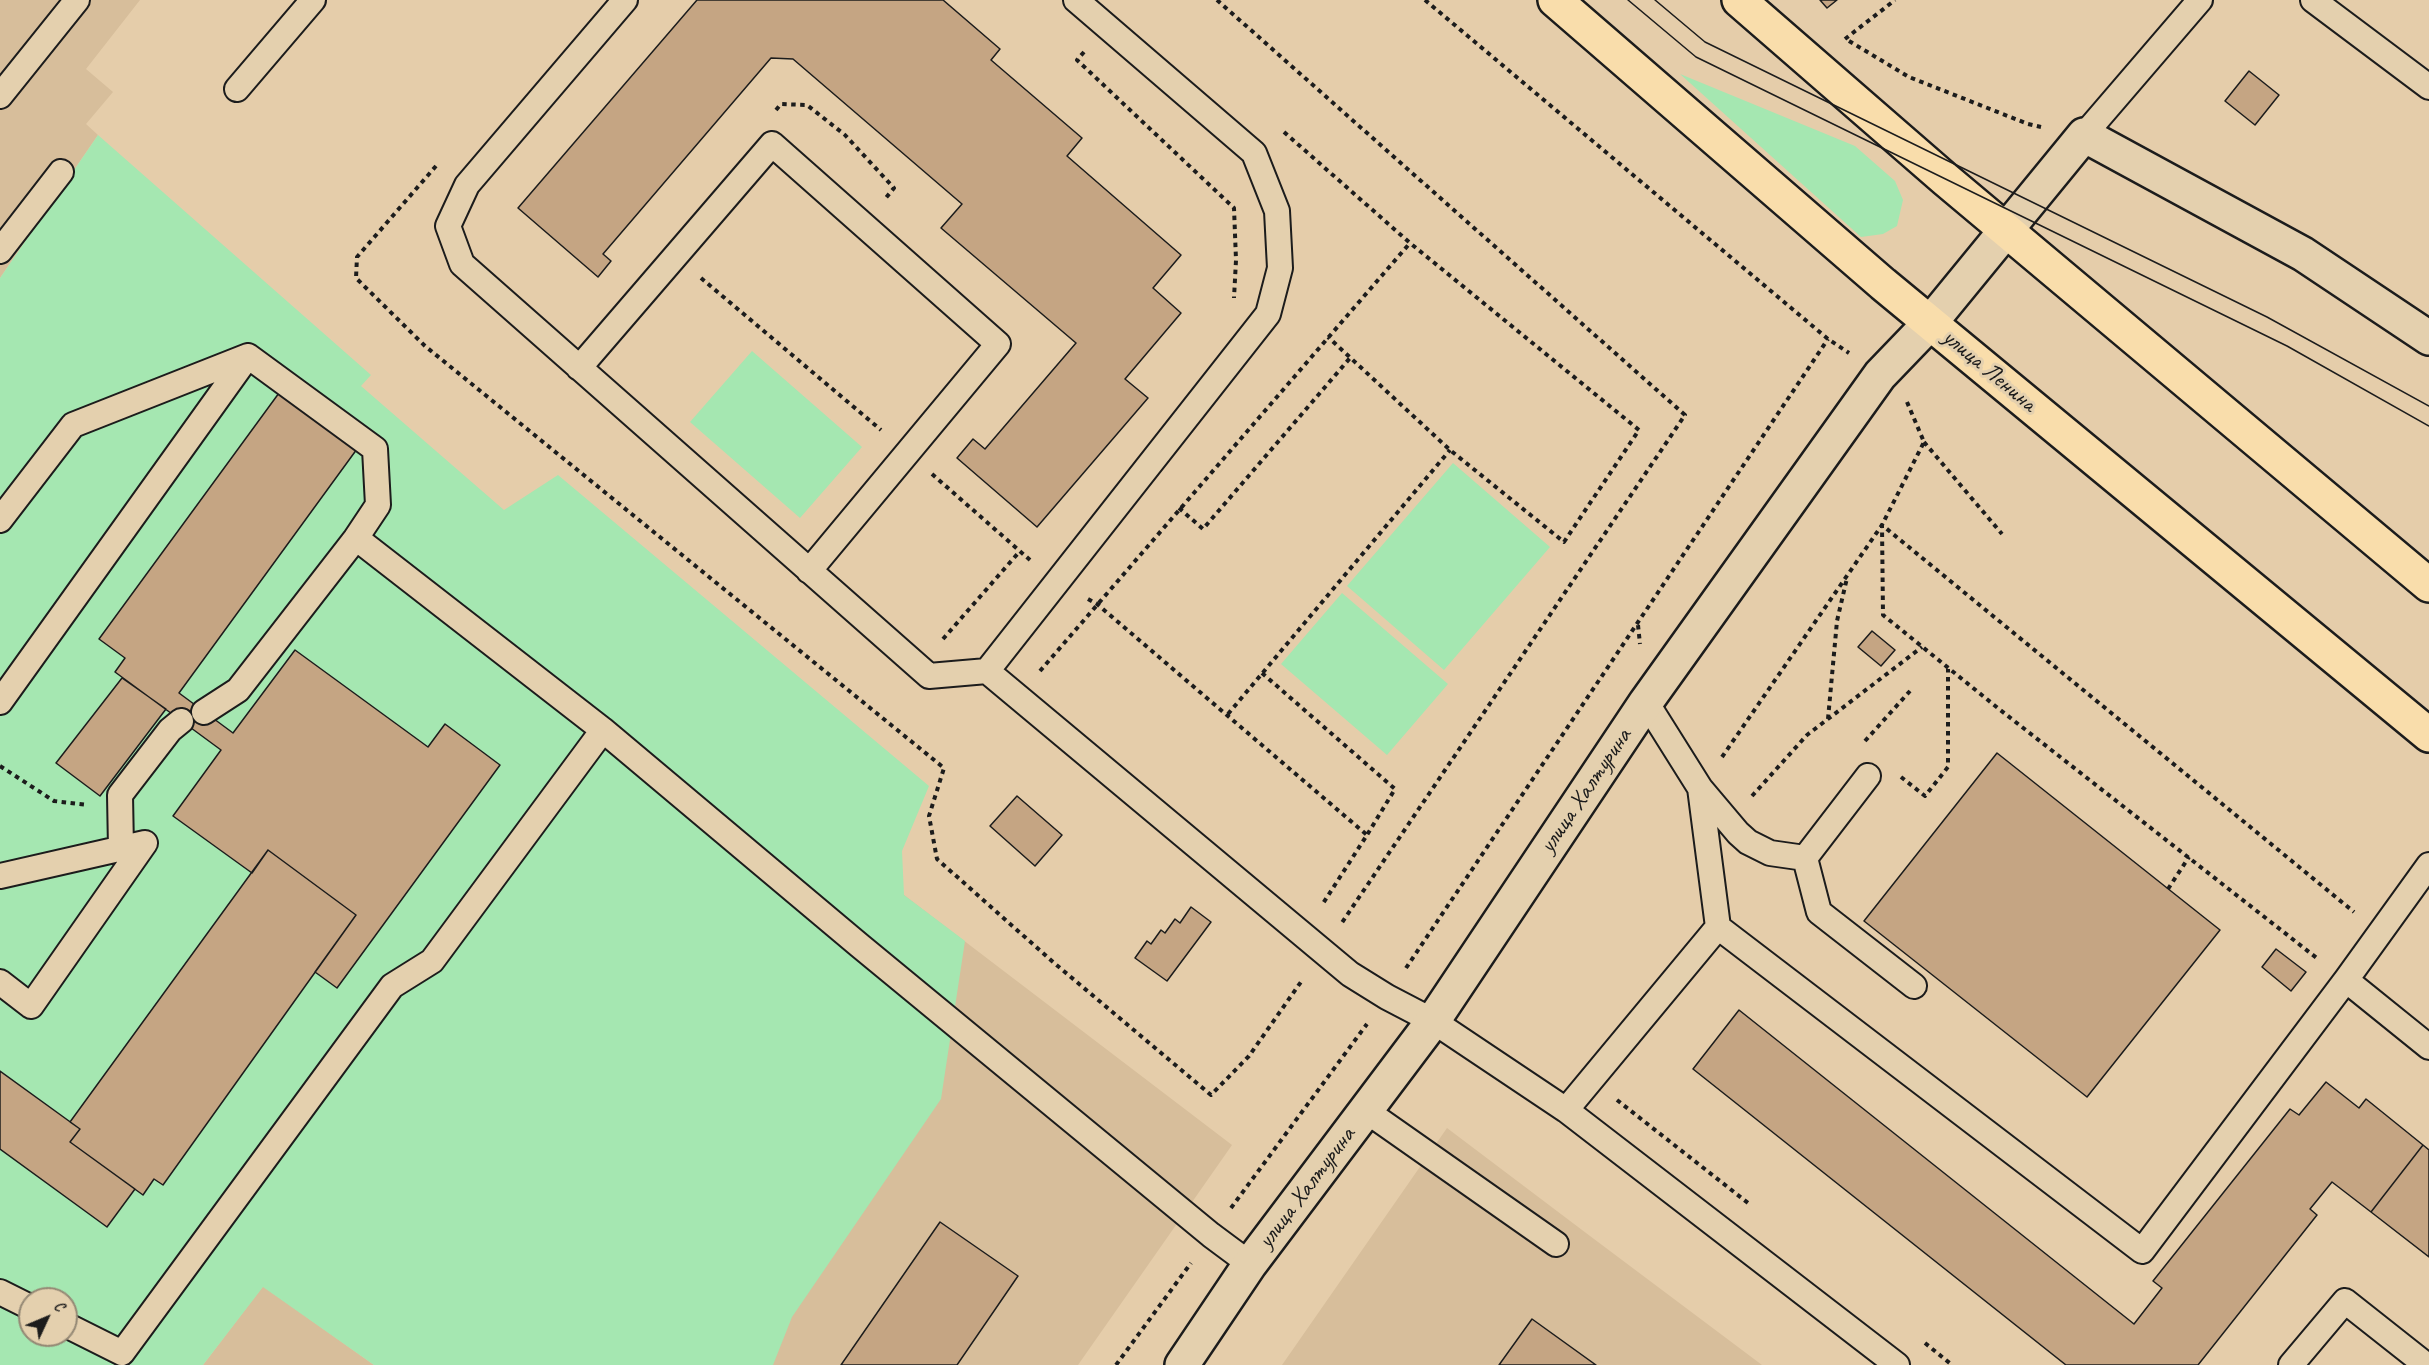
<!DOCTYPE html>
<html>
<head>
<meta charset="utf-8">
<style>
	body { margin:0 }
	#map { position:relative; width:2429px; height:1365px; overflow:hidden; background:#e5cdaa; font-family:Caveat,sans-serif }
	canvas { display:block }
	.north { position:absolute; left:18px; top:1287px; width:60px; height:60px; box-sizing:border-box; background:#e4d0ae; border:2px solid #948874; border-radius:50%; rotate:46deg; font-size:16px; font-weight:700; line-height:24px; text-align:center; color:#1c1c1c }
	.north::after { content:''; display:block; margin:auto; width:21px; height:27px; background:#1c1c1c; clip-path:polygon(50% 0,100% 100%,50% 72%,0 100%) }
</style>
</head>
<body>
<div id="map">
<canvas width="2429" height="1365"></canvas>
<div class="north">С</div>
</div>
<script>
const ctx = document.querySelector('canvas').getContext('2d');
ctx.lineJoin = 'round';
function paint(path, color) {
  ctx.fillStyle = color;
  ctx.fill(path, 'evenodd');
}
function strokePath(path, color, width, dash) {
  ctx.strokeStyle = color;
  ctx.lineWidth = width;
  ctx.lineCap = dash ? 'butt' : 'round';
  ctx.setLineDash(dash || []);
  ctx.stroke(path);
}
function write(font, color, halo, rows, align = 'center') {
  ctx.font = font + ' Caveat,sans-serif';
  ctx.lineWidth = 6;
  ctx.setLineDash([]);
  ctx.textBaseline = 'middle';
  ctx.strokeStyle = halo;
  ctx.fillStyle = color;
  for (const [text, x, y, turn = 0] of rows) {
    ctx.save();
    ctx.translate(x, y);
    ctx.rotate((+turn || 0) * Math.PI / 180);
    ctx.textAlign = isNaN(turn) ? turn : align;
    if (halo) ctx.strokeText(text, 0, 0);
    ctx.fillText(text, 0, 0);
    ctx.restore();
  }
}
paint(new Path2D(`
	M0,0H140L86,69L113,92L86,124L98,135L0,278Z
	M904,895L1232,1145L1078,1365H475Z
	M1447,1128L1590,1236L1762,1365H1282Z
	M263,1286L374,1365H203Z`), '#d7be9b');
paint(new Path2D(`
	M1680,74L1855,146L1895,181L1903,200L1897,226L1883,234L1861,237Z
	M98,135L371,375L361,386L504,510L558,475L929,786L902,851L904,895L965,941L941,1099L792,1317L773,1365H374L263,1287L203,1365H0V278ZM30,1299H66V1335H30Z
	M752,351L862,447L800,518L690,422Z
	M1453,463L1550,547L1444,670L1347,586Z
	M1342,593L1448,684L1387,755L1281,664Z`), '#a5e7b1');
const building = new Path2D(`
	M697,0H943L1000,49L991,60L1082,138L1067,156L1181,255L1153,288L1181,313L1125,379L1148,398L1037,527L957,458L973,439L985,449L1076,343L941,228L962,204L793,59L771,58L603,254L611,261L598,277L518,208Z
	M1820,0H1837L1827,8Z
	M2249,71L2279,95L2255,125L2225,101Z
	M279,393L357,449L179,693L233,733L295,650L428,747L445,724L500,765L337,988L315,972L356,915L268,850L252,873L173,816L221,750L115,672L125,658L99,639Z
	M1872,631L1895,650L1881,666L1858,647Z
	M122,678L166,709L100,796L56,763Z
	M1997,753L2220,930L2087,1097L1864,921Z
	M1017,796L1062,835L1035,866L990,826Z
	M268,850L356,915L163,1185L154,1179L143,1195L70,1142L80,1129L70,1122Z
	M1191,907L1211,922L1167,981L1135,958L1147,941L1151,944L1161,930L1165,933L1175,919L1180,923Z
	M2276,949L2306,972L2291,991L2262,967Z
	M1739,1010L2134,1324L2162,1288L2153,1281L2290,1109L2299,1115L2326,1082L2359,1108L2366,1099L2423,1145L2371,1212L2332,1182L2310,1209L2317,1215L2198,1365H2066L1693,1069Z
	M0,1071L80,1129L70,1142L135,1189L107,1227L0,1149Z
	M2423,1145L2429,1150V1257L2371,1212Z
	M940,1222L1018,1276L957,1365H841Z
	M1532,1319L1596,1365H1499Z`);
paint(building, '#c5a583');
strokePath(building, '#1c1c1c', 1.5);
const service = new Path2D(`
	M625,0L467,185L448,226L462,264L929,676L987,671L1350,974L1387,997L1433,1021L1566,1110L1897,1365
	M2313,0L2429,87
	M237,89L313,0
	M0,96L77,0
	M2084,135L2200,0
	M0,251L61,172
	M579,368L772,144L998,344L809,571
	M0,520L73,425L248,356
	M987,671L1268,314L1280,268L1277,211L1254,153L1076,0
	M0,702L248,356L375,449L378,505L356,538L603,730L432,961L392,986L122,1353L66,1325
	M1646,702L1700,788L1738,833L1748,842L1770,853L1805,858L1868,776
	M204,712L238,690L356,538
	M603,730L859,945L1211,1235L1250,1264
	M1700,788L1718,927
	M121,849L120,795L170,730L181,721
	M1805,858L1819,912L1914,986
	M2429,865L2346,980L2429,1047
	M0,876L145,843L31,1006L0,982
	M1365,1110L1556,1244
	M1566,1110L1718,927L2142,1251L2346,980
	M0,1292L30,1307
	M2291,1365L2345,1301L2426,1365`);
const minor = new Path2D(`
	M1182,1365L1250,1264L1433,1021L1646,702L1880,375L1930,323L2084,135L2303,254L2429,338`);
const primary = new Path2D(`
	M1555,0L1883,284L2429,735
	M1739,0L1945,179L2429,585`);
strokePath(service, '#1c1c1c', 28);
strokePath(minor, '#1c1c1c', 38);
strokePath(primary, '#1c1c1c', 38);
strokePath(new Path2D(`
	M1217,0L1685,415L1341,924
	M1425,0L1828,339L1849,353
	M1845,39L1895,0
	M1849,41L1909,77L2028,124L2041,127
	M1084,52L1077,60L1234,208L1236,260L1234,298
	M776,110L781,104L807,105L845,135L894,188L885,199
	M1284,132L1410,243L1639,430L1564,542L1450,450L1328,337
	M436,166L357,257L356,278L425,346L944,768L929,816L937,859L1053,962L1211,1095L1249,1056L1303,979
	M701,278L881,430
	M1907,402L1924,442L1882,525L1883,615L1999,709L2318,959
	M1924,442L2002,534
	M932,474L1030,560
	M1179,508L1203,529L1350,358
	M1088,599L1097,604L1367,835L1322,905
	M1638,625L1640,644
	M943,639L1020,551
	M1040,671L1410,243
	M1262,673L1395,789L1367,835
	M1228,714L1450,450
	M1828,719L1837,621L1847,578
	M1865,741L1910,691
	M1722,757L1882,525L2354,912
	M0,766L54,801L88,805
	M1901,777L1925,796L1948,767V669
	M1752,796L1807,735L1922,647
	M2168,889L2189,857
	M1406,968L1828,339
	M1617,1100L1748,1203
	M1231,1208L1367,1024
	M1925,1343L1952,1365
	M1116,1365L1191,1263`), '#1c1c1c', 4, [4.5, 4.5]);
strokePath(service, '#e4d0ae', 24);
strokePath(minor, '#e4d0ae', 33);
strokePath(primary, '#f9ddab', 33);
strokePath(new Path2D(`
	M1628,0L1696,57L2287,346L2429,426
	M1655,0L1705,42L2267,317L2429,406`), '#1c1c1c', 1.5);
write('24px', '#1c1c1c', '#e4d0ae', [
	["улица Ленина",1989,371,40],
	["улица Халтурина",1586,791,-56],
	["улица Халтурина",1307,1188,-53]
]);
</script>
</body>
</html>
